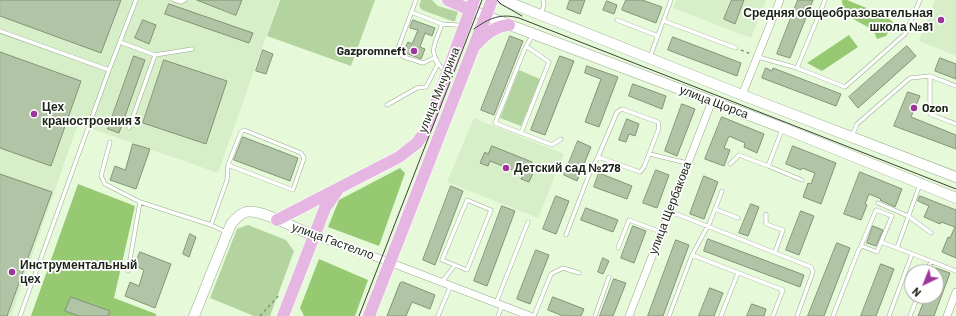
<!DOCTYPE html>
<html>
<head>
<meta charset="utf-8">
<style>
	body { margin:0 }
	#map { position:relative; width:956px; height:316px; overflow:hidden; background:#e6fada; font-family:Barlow,sans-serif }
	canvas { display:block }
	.north { position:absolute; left:904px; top:264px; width:40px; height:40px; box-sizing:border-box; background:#fff; border:1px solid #a4a7a2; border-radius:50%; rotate:223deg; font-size:11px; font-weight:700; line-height:16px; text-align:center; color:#1c2317 }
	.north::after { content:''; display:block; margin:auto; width:14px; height:18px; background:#9e3699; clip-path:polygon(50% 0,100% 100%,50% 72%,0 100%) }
</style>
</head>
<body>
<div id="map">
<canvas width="956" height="316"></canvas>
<div class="north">N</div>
</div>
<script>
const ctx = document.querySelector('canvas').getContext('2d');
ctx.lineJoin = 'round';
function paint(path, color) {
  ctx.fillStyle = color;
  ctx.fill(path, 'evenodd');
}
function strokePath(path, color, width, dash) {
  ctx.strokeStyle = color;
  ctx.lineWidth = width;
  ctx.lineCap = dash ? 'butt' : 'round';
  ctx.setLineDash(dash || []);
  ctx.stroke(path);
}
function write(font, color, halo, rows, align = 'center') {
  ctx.font = font + ' Barlow,sans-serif';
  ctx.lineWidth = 3.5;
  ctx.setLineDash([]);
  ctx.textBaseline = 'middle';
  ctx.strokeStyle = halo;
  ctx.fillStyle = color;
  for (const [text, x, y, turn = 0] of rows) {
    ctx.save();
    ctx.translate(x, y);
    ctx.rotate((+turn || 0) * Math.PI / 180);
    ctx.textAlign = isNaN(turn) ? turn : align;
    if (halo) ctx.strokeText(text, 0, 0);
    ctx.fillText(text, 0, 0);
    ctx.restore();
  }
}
paint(new Path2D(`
	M0,0H279L218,173L78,124L11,316H0Z
	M676,0H766L751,38L673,8Z
	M935,0H956V56L919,41Z
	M474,118L564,154L538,218L447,182Z`), '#d7efc8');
paint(new Path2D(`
	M280,0H375L351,66L267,36Z
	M421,0H432L438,6L458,12L455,21H452L422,10L419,6Z
	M519,70L540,79L521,126L500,118Z
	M248,225L286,240L294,251L270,316H254L210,298L237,229Z`), '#b4d49f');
paint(new Path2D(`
	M842,0H847L886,16L894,23L886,36L877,39L873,30L848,16L843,10Z
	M849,35L858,47L822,71L807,63Z
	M400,168L405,173L379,246L328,227L339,200Z
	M78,184L135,206L114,298L156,314V316H31Z
	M319,259L368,280L355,316H304L300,308Z`), '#96c972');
const building = new Path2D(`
	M0,0H121L101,53L0,16Z
	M197,0H242L236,15Z
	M570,0H585L580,14L567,9Z
	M626,0H642L662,7L656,23L622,10Z
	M732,0H744L735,24L724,19Z
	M798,0H813L790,58L777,54Z
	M607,1L617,5L614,14L603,10Z
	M169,4L253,33L249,43L165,14Z
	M143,20L156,25L149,44L135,38Z
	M413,20L435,28L432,36L425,33L420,47L425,49L421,59L403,52L408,42L412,44L418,30L410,28Z
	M510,36L523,41L494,115L481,110Z
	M673,37L741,63L737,76L668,50Z
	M907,46L916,56L858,108L849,97Z
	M263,50L273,54L266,74L256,71Z
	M0,52L81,81L51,166L0,148Z
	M134,56L145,60L119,133L108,129Z
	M560,56L574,61L545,135L531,130Z
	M940,58L956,64V79L935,71Z
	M164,60L227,81L206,144L143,123Z
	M587,66L618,77L599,127L585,122L601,79L585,73Z
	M766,68L772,71L773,68L841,94L836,106L762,78Z
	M633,84L666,96L662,109L629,96Z
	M908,92L920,96L911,117L956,135V149L894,126Z
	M682,104L695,109L677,156L665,151Z
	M722,117L764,134L757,153L744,147L745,143L729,136L724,148L730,150L724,166L705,159Z
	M627,119L639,124L635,136L629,134L626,142L619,140Z
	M243,137L298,158L290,181L234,160Z
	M578,141L591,147L577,181L564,175Z
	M133,144L150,149L136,189L110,180L115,166L125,170Z
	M492,146L532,162L529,172L533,173L529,182L521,179L523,174L490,161L488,166L480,163L485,152L488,154Z
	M793,146L836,163L821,204L803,197L808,183L811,184L815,173L802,168L801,170L786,164Z
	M656,170L669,175L657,208L643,203Z
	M860,172L902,189L895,207L880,200L881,199L869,194L865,204L867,205L861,220L844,214Z
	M599,173L632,186L627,199L594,187Z
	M0,174L52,192L7,316H0Z
	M704,176L718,182L704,219L690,214Z
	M451,186L463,191L435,265L423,260Z
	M556,196L569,201L556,234L543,229Z
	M920,196L956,210V258L942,252L948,237L950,238L955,227L941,222L940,224L924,217L929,206L918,201Z
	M751,204L759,207L748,236L739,233Z
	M502,206L515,211L487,286L474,281Z
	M586,208L618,220L613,232L581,220Z
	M801,211L814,216L799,255L786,250Z
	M633,226L646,231L634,263L621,258Z
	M873,226L883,230L876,246L867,243Z
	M190,234L196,237L189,257L183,254Z
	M708,239L804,275L800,287L704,251Z
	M676,240L689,245L663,316H648Z
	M837,243L850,248L824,316H808Z
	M536,250L549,255L530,304L517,299Z
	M140,252L171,264L155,308L125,296L130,282L139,286L144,270L135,266Z
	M603,258L609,261L603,274L598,272Z
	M881,264L894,269L876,316H861Z
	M936,268L950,273L934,316H918L926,296H936Z
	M614,279L626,283L613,316H600Z
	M403,282L435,295L430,309L412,302L406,316H387L400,283Z
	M710,288L723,293L714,316H699Z
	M71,297L110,311L108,316H79L65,311Z
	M553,297L584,309L581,316H563L548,310Z
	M752,304L766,309L764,316H747Z`);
paint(building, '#b1c4a5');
strokePath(building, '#829476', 1);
const lane = new Path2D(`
	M174,0L181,2L185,0
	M411,12L442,24L456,25L462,26
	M541,14L544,5L543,0
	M617,20L658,36
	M664,21L736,48
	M442,24C434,48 427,50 444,71
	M0,31L109,70
	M120,42L155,55L192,49
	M526,46L533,35
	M650,57L671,0
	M758,57L797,68L845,87L905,34L920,0
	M797,68L825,0
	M930,76V114L956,124
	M387,105L417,88L426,87L438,64L434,58L423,63L404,57L397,51L416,0
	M622,109L658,122L659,128L644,167L640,172L598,157L617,112Z
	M129,128L155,55
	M521,133L549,62L526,46L495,123L552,145L561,139
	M852,136L857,124L910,78L930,76L956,86
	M110,142L101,176L105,184L140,202L211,225L226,232
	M650,154L687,163
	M730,164L739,155L768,166L782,130
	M768,166L802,180
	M467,200L491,210L467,270L442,260Z
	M878,203L908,216L931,233
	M715,209L738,218
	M669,211L811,267L813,272L797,316
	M766,214V224L783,230L775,252
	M211,225L227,180L228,165L241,132L244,130L301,153L304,158L293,190L228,165
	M566,235L590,172L598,157
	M861,246L876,210L892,216L881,242
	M618,248L629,220L661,232
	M897,248L956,271
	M692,255L783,290L773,316
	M128,271L140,202
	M927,272L931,261
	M442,282L455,265
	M496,303L528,222
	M20,316L109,70L136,0
	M438,316L451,285
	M498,316L502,306
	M534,316L551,274L563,268L579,273
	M595,316L609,277
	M669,316L692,255L710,222L722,191
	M721,316L738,273
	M833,316L859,249L862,246L877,252L881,242L897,248L920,184
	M889,316L912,254
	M910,316L918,296`);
const street = new Path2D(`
	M742,95L780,0
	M314,236L381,259L530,316
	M629,316L712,101
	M947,316L956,292`);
const secondary = new Path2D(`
	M503,0L742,95L956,177
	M470,10L783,128L956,198
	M194,316L231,224C236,219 239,214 246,212C260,208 299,230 314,236`);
const primary = new Path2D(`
	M448,0L470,10
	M476,45C485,34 495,26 509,25
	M277,220L399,157L417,143L424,133L429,122L474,0
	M283,316L325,208L337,191
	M369,316L492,0`);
strokePath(lane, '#98aa8c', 4.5);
strokePath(street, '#98aa8c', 8);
strokePath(secondary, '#98aa8c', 11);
strokePath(primary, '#fff', 13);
strokePath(new Path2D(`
	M741,50L751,54
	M260,316L280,294`), '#86947e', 1.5, [3, 3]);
strokePath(lane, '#fff', 3.5);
strokePath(street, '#fff', 7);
strokePath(secondary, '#fff', 10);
strokePath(primary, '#e6b6e3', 12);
strokePath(new Path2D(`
	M497,0L501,4L522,16
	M474,29C489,18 501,13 519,18L956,189
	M359,316L482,0`), '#3a4334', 1);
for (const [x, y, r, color] of [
	[941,20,4,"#9e3699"],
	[414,51,4,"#9e3699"],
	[914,108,4,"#9e3699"],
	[34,114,4,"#9e3699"],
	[506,168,4,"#9e3699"],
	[12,272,4,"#9e3699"]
]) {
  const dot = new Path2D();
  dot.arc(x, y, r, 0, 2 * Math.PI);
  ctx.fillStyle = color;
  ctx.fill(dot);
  strokePath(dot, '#fff', 1.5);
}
write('bold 12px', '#1c2317', '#fff', [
	["Средняя общеобразовательная",933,13,"right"],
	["школа №81",933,27,"right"],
	["Gazpromneft",406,51,"right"],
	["Цех",42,107],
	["краностроения 3",42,121],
	["Ozon",922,108],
	["Детский сад №278",514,168],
	["Инструментальный",20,265],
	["цех",20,279]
], 'left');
write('12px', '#1c2317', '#fff', [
	["улица Мичурина",439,90,-68],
	["улица Щорса",714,102,21],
	["улица Щербакова",670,208,-69],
	["улица Гастелло",333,241,20]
]);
</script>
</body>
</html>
